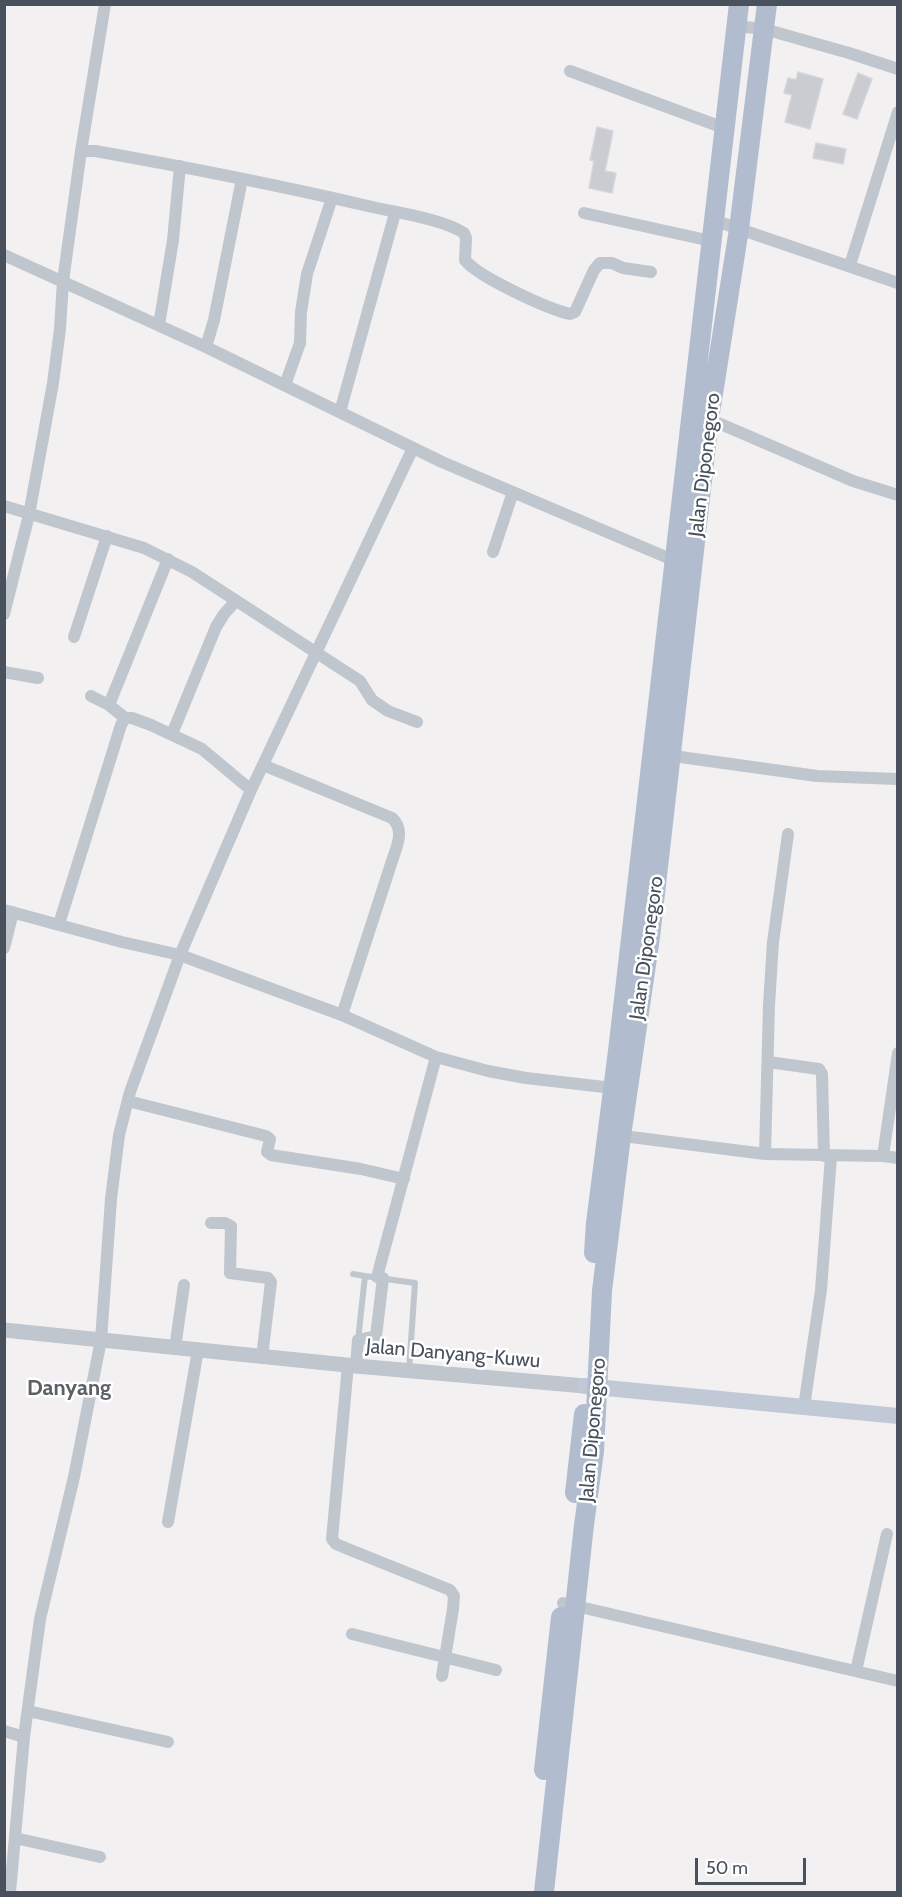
<!DOCTYPE html>
<html>
<head>
<meta charset="utf-8">
<style>
	body { margin:0 }
	#map { position:relative; width:902px; height:1897px; overflow:hidden; background:#f2f0f0; font-family:Cabin,sans-serif }
	canvas { display:block }
	.frame { position:absolute; inset:0; border:6px solid #49515d; pointer-events:none }
	.scale { position:absolute; left:695px; top:1858px; width:111px; height:27px; box-sizing:border-box; border:3px solid #49515d; border-top:0; padding-left:8px; font-size:18px; line-height:21px; white-space:nowrap; color:#49515d; -webkit-text-stroke:4px #fff; paint-order:stroke }
</style>
</head>
<body>
<div id="map">
<canvas width="902" height="1897"></canvas>
<div class="frame"></div>
<div class="scale">50 m</div>
</div>
<script>
const ctx = document.querySelector('canvas').getContext('2d');
ctx.lineJoin = 'round';
function paint(path, color) {
  ctx.fillStyle = color;
  ctx.fill(path, 'evenodd');
}
function strokePath(path, color, width, dash) {
  ctx.strokeStyle = color;
  ctx.lineWidth = width;
  ctx.lineCap = dash ? 'butt' : 'round';
  ctx.setLineDash(dash || []);
  ctx.stroke(path);
}
function write(font, color, halo, rows, align = 'center') {
  ctx.font = font + ' Cabin,sans-serif';
  ctx.lineWidth = 5;
  ctx.setLineDash([]);
  ctx.textBaseline = 'middle';
  ctx.strokeStyle = halo;
  ctx.fillStyle = color;
  for (const [text, x, y, turn = 0] of rows) {
    ctx.save();
    ctx.translate(x, y);
    ctx.rotate((+turn || 0) * Math.PI / 180);
    ctx.textAlign = isNaN(turn) ? turn : align;
    if (halo) ctx.strokeText(text, 0, 0);
    ctx.fillText(text, 0, 0);
    ctx.restore();
  }
}
const building = new Path2D(`
	M798,72L823,79L810,129L785,122L792,95L784,93L788,78L796,80Z
	M858,73L872,79L857,119L843,114Z
	M597,127L613,131L605,171L616,173L612,193L589,188L594,161L590,160Z
	M816,143L846,149L843,164L813,158Z`);
paint(building, '#caccd2');
strokePath(building, '#d4d6db', 1.5);
strokePath(new Path2D(`
	M353,1274L365,1276
	M358,1340L365,1276L415,1283L409,1370`), '#bfc6ce', 6);
strokePath(new Path2D(`
	M736,26L764,29L849,53L898,69
	M570,71L724,128
	M81,151L105,4
	M584,213L711,241
	M713,220L898,283
	M4,255L206,347L442,462L680,563
	M850,265L898,112
	M159,325L173,240L180,166
	M206,347L214,320L242,179
	M285,385L300,343L301,312L307,274L332,198
	M340,412L395,213
	M709,419L853,481L898,495
	M4,506L144,548L192,572L360,681L372,700L388,711L417,722
	M493,552L513,492
	M4,614L29,515L53,383L60,329L63,281L81,151H95C186,167 277,185 368,206C396,213 440,218 464,233L466,238L465,260C478,277 548,309 570,314L575,312L594,270L600,263H612L623,268L651,272
	M74,637L107,536
	M4,672L38,678
	M91,696L109,705
	M125,718L109,705L168,559
	M172,734L216,627L224,614L236,601
	M666,755L817,776L898,779
	M263,765L392,818C405,830 397,846 392,861L342,1015
	M4,910L122,942L180,955L342,1015L436,1057L488,1071L526,1078L613,1088
	M59,924L121,725L125,718H132L151,725L202,749L251,790
	M4,948L13,912
	M768,1062L819,1069L822,1074L824,1156
	M128,1101L266,1136L270,1139L267,1152L271,1155L361,1169L404,1179
	M615,1135L765,1154L883,1156L898,1158
	M765,1154L769,1005L773,942L788,834
	M883,1156L898,1053
	M211,1223H225L231,1226L230,1273L268,1278L271,1282L262,1357
	M377,1277L436,1057
	M175,1348L184,1285
	M348,1365L332,1539L336,1544L348,1549L450,1590L454,1596L453,1609L442,1676
	M356,1366L358,1340L376,1336L383,1278
	M804,1407L821,1290L831,1156
	M168,1522L198,1350
	M563,1603L898,1681
	M352,1634L496,1670
	M856,1671L887,1534
	M28,1711L168,1742
	M4,1731L24,1737
	M15,1838L100,1857
	M10,1892L24,1737L40,1619L74,1477L101,1340L111,1199L119,1135L130,1092L180,955L251,790L413,448`), '#bfc6ce', 12);
strokePath(new Path2D(`
	M4,1330L356,1366L585,1386`), '#bfc6ce', 15);
strokePath(new Path2D(`
	M585,1386L898,1416`), '#c2c9d6', 16);
strokePath(new Path2D(`
	M594,1253L596,1223L618,1051L739,4
	M575,1493L584,1414
	M544,1770L561,1617
	M544,1892L584,1525L594,1451L602,1291L621,1136L650,937L709,419L739,229L767,4`), '#b1bdce', 20);
write('20px', '#49515d', '#fff', [
	["Jalan Diponegoro",705,465,-83],
	["Jalan Diponegoro",647,948,-82],
	["Jalan Danyang-Kuwu",453,1354,5],
	["Jalan Diponegoro",593,1430,-85]
]);
write('bold 22px', '#5d6065', '#fff', [
	["Danyang",69,1389]
]);
</script>
</body>
</html>
